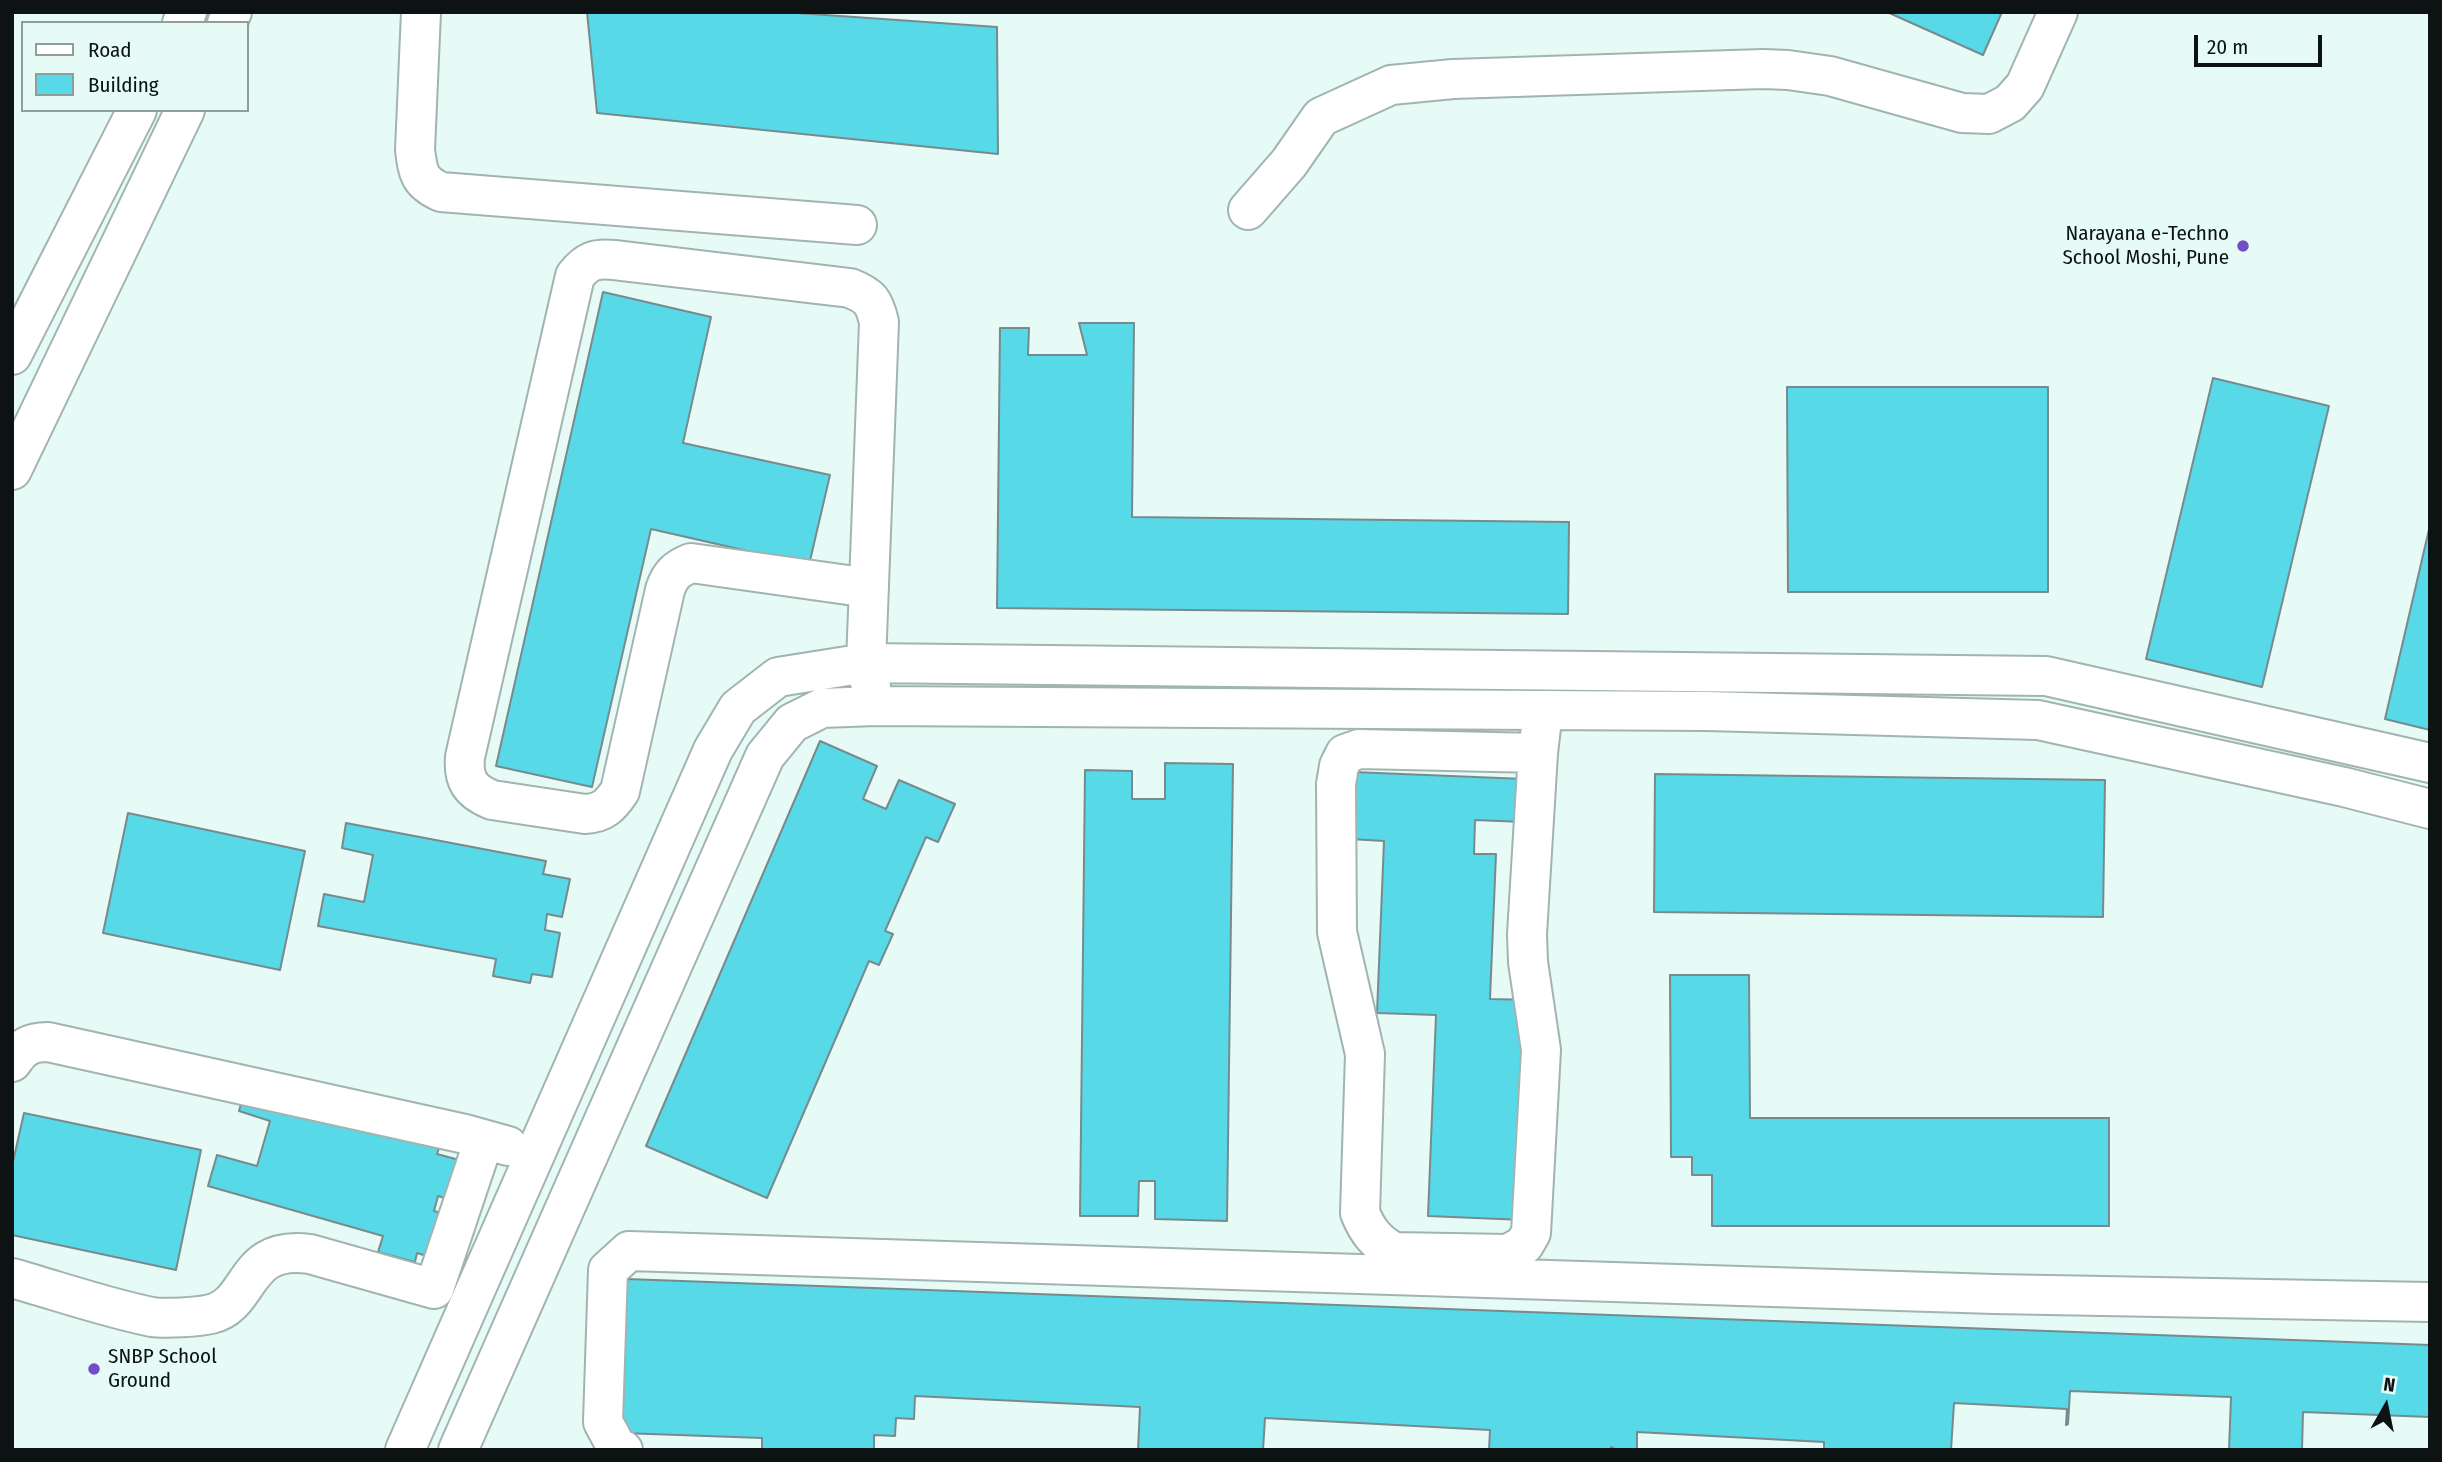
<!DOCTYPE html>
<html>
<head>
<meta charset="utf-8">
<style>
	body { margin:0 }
	#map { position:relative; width:2442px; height:1462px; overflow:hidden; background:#e6faf6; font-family:"Fira Sans Condensed",sans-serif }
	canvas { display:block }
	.frame { position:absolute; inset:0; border:14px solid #0c1312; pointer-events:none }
	.legend { position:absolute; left:21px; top:21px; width:228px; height:91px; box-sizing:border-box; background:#e6faf6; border:2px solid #8f9e9b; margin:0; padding:9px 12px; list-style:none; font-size:21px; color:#0c1312 }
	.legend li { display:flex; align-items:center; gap:14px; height:35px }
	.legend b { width:35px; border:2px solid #8f9e9b }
	.north { position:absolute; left:2351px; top:1371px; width:70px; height:70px; -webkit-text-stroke:5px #e6faf6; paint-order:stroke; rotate:9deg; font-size:19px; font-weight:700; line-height:28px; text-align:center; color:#0c1312 }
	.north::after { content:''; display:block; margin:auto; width:24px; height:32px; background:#0c1312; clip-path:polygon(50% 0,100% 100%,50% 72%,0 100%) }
	.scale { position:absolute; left:2194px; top:35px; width:128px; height:32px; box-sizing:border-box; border:4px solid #0c1312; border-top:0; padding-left:9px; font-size:21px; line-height:24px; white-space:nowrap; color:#0c1312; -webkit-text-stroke:5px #e6faf6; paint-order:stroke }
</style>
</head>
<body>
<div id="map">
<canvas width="2442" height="1462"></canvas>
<div class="frame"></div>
<ul class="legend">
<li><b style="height:9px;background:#fff"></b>Road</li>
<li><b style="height:19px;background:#57d9e8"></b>Building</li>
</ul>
<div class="north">N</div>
<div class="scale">20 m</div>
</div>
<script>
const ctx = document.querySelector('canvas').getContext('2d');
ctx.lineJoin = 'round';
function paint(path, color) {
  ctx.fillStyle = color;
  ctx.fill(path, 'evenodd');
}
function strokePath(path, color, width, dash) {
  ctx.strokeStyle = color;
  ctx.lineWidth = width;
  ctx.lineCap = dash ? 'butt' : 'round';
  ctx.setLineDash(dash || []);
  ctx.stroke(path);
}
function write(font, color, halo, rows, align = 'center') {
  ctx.font = font + ' "Fira Sans Condensed",sans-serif';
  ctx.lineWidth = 5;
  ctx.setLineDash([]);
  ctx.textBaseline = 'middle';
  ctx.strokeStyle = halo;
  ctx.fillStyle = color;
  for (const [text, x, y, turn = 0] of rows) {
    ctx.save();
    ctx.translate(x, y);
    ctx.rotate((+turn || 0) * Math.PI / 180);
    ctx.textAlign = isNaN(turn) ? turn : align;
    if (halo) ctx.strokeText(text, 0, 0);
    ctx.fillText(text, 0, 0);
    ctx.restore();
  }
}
const building = new Path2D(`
	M587,12H783L997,27L998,154L597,113Z
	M1887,12H2002L1983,55Z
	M603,292L711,317L683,443L830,475L809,565L651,529L592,787L496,766Z
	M1079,323H1134L1132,517L1569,522L1568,614L997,608L1000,328H1029L1028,355H1087Z
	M2213,378L2329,406L2262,687L2146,659Z
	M1787,387H2048V592H1788Z
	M2430,525V730L2385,719Z
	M820,741L877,766L863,799L886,809L899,780L955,804L938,842L926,837L885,931L893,934L879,965L869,961L767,1198L646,1146Z
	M1165,763L1233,764L1227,1221L1155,1219V1181H1139L1138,1216H1080L1085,770L1132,771V799H1165Z
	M1353,772L1524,779L1523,822L1475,820L1474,854H1496L1490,999L1533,1000L1524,1220L1428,1216L1436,1015L1377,1013L1384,841L1350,839Z
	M1655,774L2105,780L2103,917L1654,912Z
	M128,813L305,851L280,970L103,933Z
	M346,823L546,861L543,874L570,879L562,917L547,914L545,930L560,933L552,977L532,974L530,983L493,976L496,959L318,926L324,894L364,902L373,855L342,848Z
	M1670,975H1749L1750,1118H2109V1226H1712V1175H1692V1157H1671Z
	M246,1087L441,1142L437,1154L463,1161L452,1200L438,1196L434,1211L449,1215L437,1259L417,1253L415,1262L378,1252L383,1236L208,1186L217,1155L257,1166L270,1121L239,1111Z
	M24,1113L201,1150L176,1270L12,1235V1166Z
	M627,1279L2430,1345V1417L2303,1412L2302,1450H2229L2231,1397L2070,1391L2068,1424L2066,1425L2067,1409L1954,1403L1951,1450H1824V1442L1637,1432V1450H1617L1611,1447V1450H1489L1490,1430L1265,1418L1263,1450H1138L1140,1407L915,1396L914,1419L896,1418L895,1436L874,1435V1450H762V1438L622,1433Z`);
paint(building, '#57d9e8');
strokePath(building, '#788a8d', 2);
const minor = new Path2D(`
	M421,12L415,150C418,173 419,182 441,192L857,225
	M182,23L187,12
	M227,23L232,12
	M1248,210L1289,163L1321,117L1391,85L1453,79L1763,69L1788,70L1830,76L1962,113L1989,114L2010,103L2025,86L2058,12
	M12,355L137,110
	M12,470L185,110
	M869,588L691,563C676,569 670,575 665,590L620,791C610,806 603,813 585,814L492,800C470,791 463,780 465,757L575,276C587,261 595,258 614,260L850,288C870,296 874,301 879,322L866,663L871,687
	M1538,753L1359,749L1345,754L1339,766L1336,784L1337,932L1365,1054L1360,1213C1368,1232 1376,1242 1394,1252L1508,1254L1524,1245L1531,1233L1541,1050L1528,962L1527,934L1538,753L1543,710
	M12,1062C22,1047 30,1042 48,1042L465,1134L508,1146
	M12,1278C58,1291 107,1308 152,1317C165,1319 199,1317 211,1314C253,1304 242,1244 310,1254L434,1289L484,1140
	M405,1450L713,750L738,708L778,677L866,663L2046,676L2430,763
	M458,1450L765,756L792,723L822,708L875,706L1706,711L2038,720L2344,787L2430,809
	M623,1450L617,1448L603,1422L608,1270L629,1251L1994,1294L2430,1302`);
strokePath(minor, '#a1b4b1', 42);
strokePath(minor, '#fff', 38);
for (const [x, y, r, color] of [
	[2243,246,7,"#704ec7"],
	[94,1369,7,"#704ec7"]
]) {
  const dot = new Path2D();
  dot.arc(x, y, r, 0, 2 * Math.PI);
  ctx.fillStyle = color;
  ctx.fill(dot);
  strokePath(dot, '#e6faf6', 2.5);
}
write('21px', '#0c1312', '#e6faf6', [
	["Narayana e-Techno",2229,234],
	["School Moshi, Pune",2229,258],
	["SNBP School",108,1357,"left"],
	["Ground",108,1381,"left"]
], 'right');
</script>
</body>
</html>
